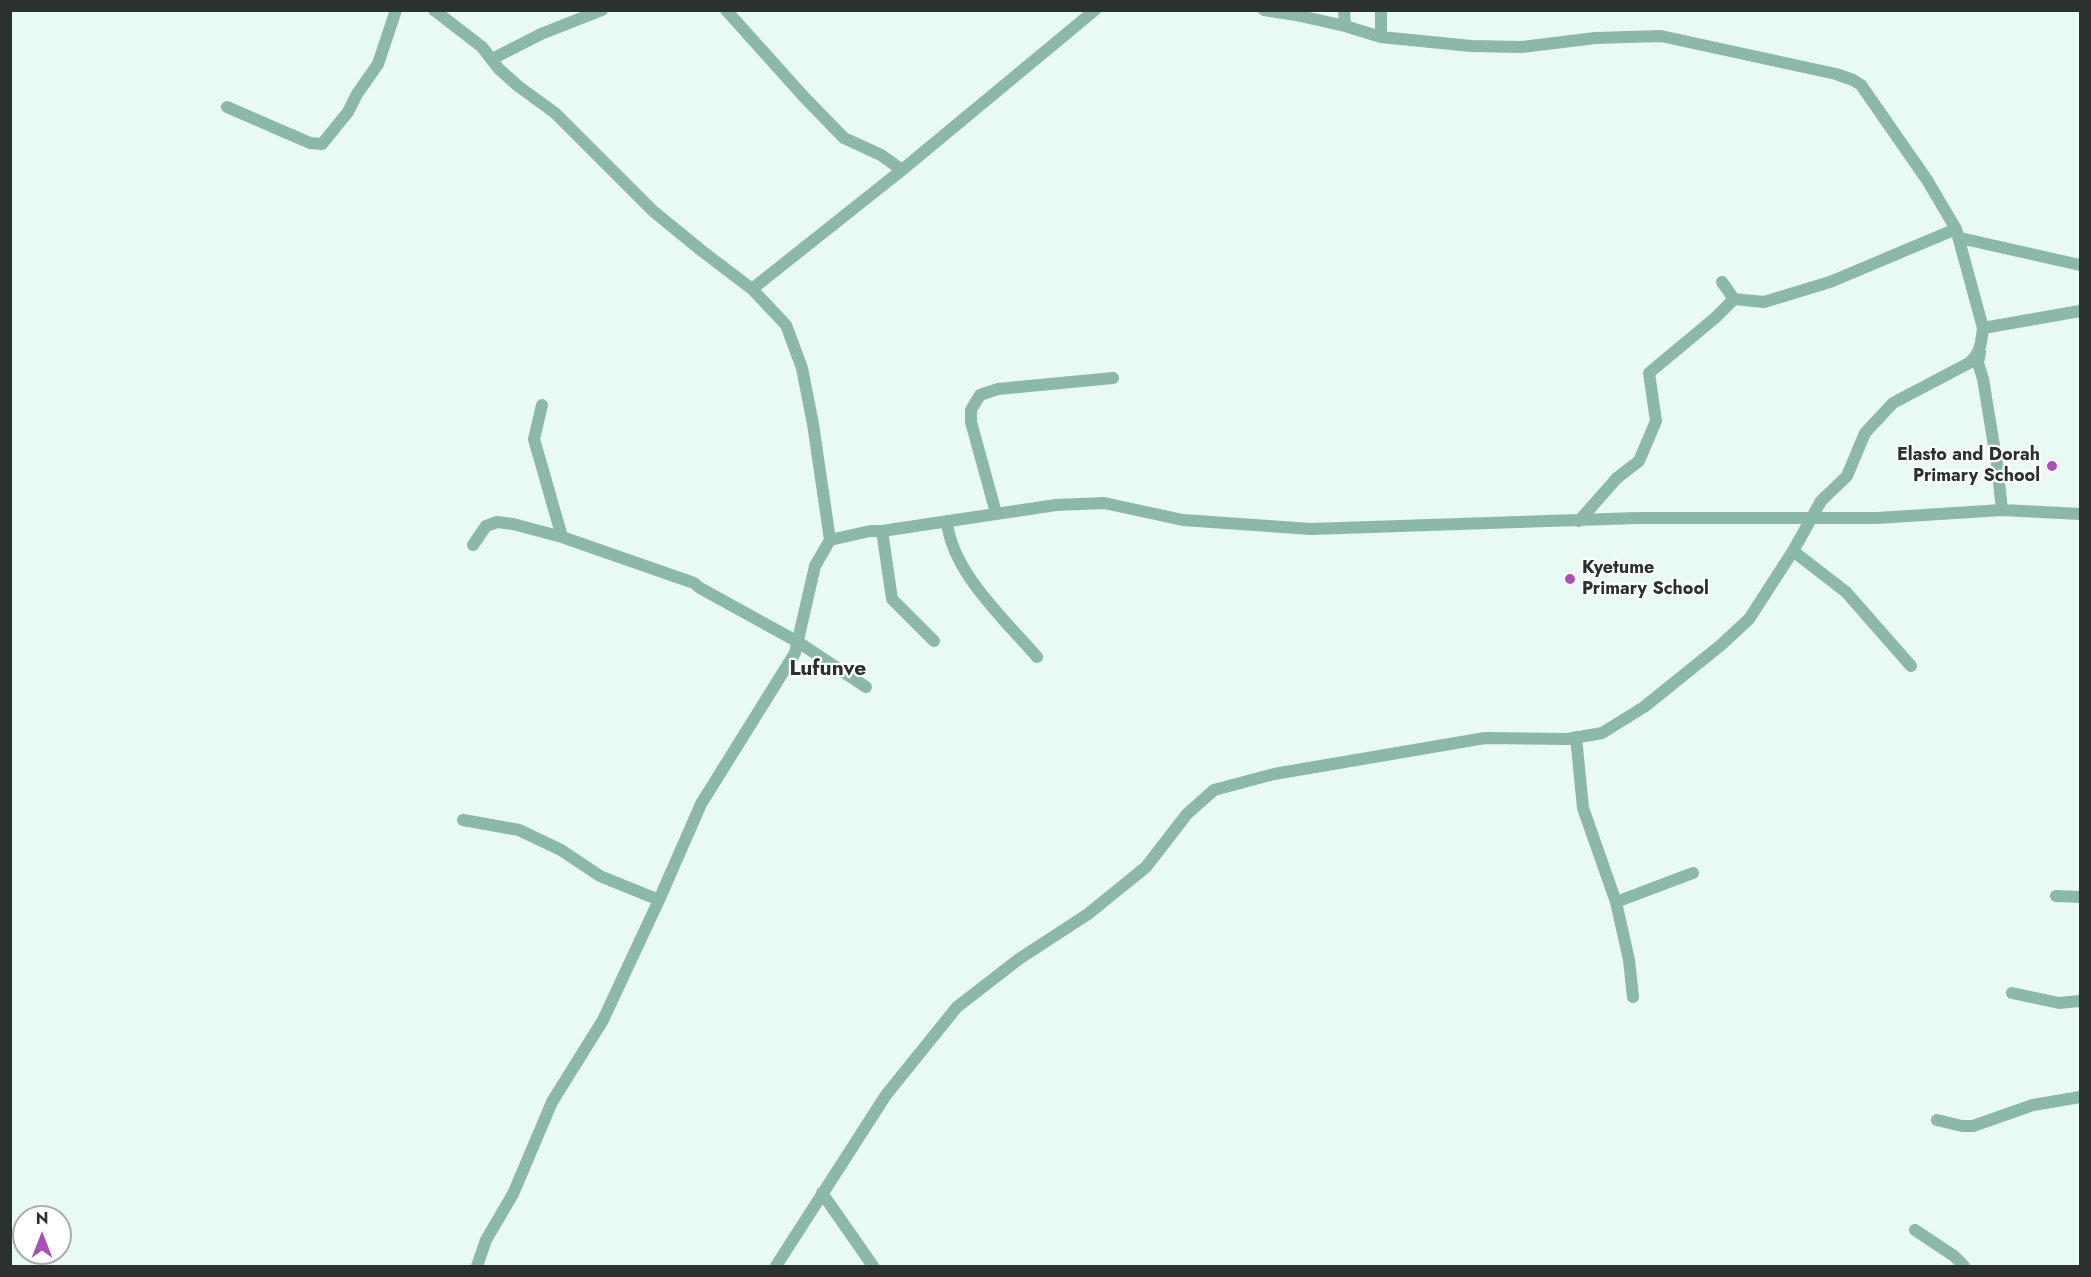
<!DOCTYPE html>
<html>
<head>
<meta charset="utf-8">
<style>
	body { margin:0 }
	#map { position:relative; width:2091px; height:1277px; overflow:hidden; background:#e8faf3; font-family:Jost,sans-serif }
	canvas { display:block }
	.frame { position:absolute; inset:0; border:12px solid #2a312e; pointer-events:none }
	.north { position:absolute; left:12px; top:1205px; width:60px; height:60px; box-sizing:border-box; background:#fff; border:2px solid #aaadab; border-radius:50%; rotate:0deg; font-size:16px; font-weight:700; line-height:24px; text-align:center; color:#2a312e }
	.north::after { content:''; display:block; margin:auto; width:21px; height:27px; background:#ab50bb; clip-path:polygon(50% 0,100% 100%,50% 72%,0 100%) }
</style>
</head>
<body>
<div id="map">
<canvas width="2091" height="1277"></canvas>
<div class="frame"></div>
<div class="north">N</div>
</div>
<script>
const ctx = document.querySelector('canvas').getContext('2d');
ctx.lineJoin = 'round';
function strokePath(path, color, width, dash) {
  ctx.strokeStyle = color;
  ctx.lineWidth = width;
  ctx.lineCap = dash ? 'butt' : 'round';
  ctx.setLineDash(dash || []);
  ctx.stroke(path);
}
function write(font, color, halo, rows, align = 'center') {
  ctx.font = font + ' Jost,sans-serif';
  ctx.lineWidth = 4.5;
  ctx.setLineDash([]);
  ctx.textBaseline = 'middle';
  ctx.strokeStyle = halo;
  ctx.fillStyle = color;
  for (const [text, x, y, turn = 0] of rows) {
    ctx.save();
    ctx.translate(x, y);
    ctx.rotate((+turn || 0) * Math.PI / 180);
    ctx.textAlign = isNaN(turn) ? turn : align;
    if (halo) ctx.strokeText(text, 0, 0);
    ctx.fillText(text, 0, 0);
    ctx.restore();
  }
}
strokePath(new Path2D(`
	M434,10L482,47L499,69L518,86L555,113L653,211L702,251L752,289L786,325L802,368L813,424L830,540
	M726,10L805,98L844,138L881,155L902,170
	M1264,10L1296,15L1345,26L1381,37L1471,46L1522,47L1595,38L1661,36L1836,74L1853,80L1861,85L1927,180L1956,229L1983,328
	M1344,10L1345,26
	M1381,10V37
	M492,59L541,34L602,10
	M227,107L310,143L322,144L348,112L357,94L378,64L396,10
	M1960,238L2080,265
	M1722,282L1734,299L1764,302L1830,282L1956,229
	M752,289L902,170L1095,10
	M1980,352L1978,363L1983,379L1997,464L2002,510
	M542,405L534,439L562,537
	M996,513L971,422V410L980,395L998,389L1113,378
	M1579,521L1617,478L1639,461L1656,421L1649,373L1715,318L1734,299
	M947,522C952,572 1005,620 1037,657
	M882,531L892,599L934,641
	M473,545L486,526L497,522L513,524L562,537L694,583L700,588L798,642L866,687
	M1793,551L1846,592L1911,666
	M1576,737L1583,808L1616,902L1629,960L1633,997
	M463,820L519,830L561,850L600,876L659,900
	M2056,896L2080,897
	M1616,902L1693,873
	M2012,993L2059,1003L2080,1001
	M1937,1120L1962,1126H1973L2033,1105L2080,1097
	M822,1193L873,1266
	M1915,1230L1954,1256L1964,1266
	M477,1266L486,1240L513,1194L552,1102L603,1020L659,900L701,804L795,653L815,566L830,540L870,531H882L1056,505L1104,503L1183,520L1311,529L1637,518H1877L2002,510L2080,514
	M776,1266L886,1095L957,1007L1019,959L1088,914L1146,867L1187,814L1214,790L1274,774L1485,738L1568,739L1602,733L1644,707L1721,645L1749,619L1793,551L1821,501L1847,476L1865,433L1893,403L1969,363C1981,353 1981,343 1983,328L2080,311`), '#8cb8a8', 12);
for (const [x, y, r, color] of [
	[2052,466,6,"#ab50bb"],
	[1570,579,6,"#ab50bb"]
]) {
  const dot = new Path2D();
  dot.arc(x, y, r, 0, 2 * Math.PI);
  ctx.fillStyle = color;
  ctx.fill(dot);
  strokePath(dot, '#fff', 2);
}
write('bold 18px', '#2a312e', '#fff', [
	["Elasto and Dorah",2040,456],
	["Primary School",2040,477],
	["Kyetume",1582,569,"left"],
	["Primary School",1582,590,"left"]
], 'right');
write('bold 21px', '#2a312e', '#fff', [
	["Lufunve",828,670]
]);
</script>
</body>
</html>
